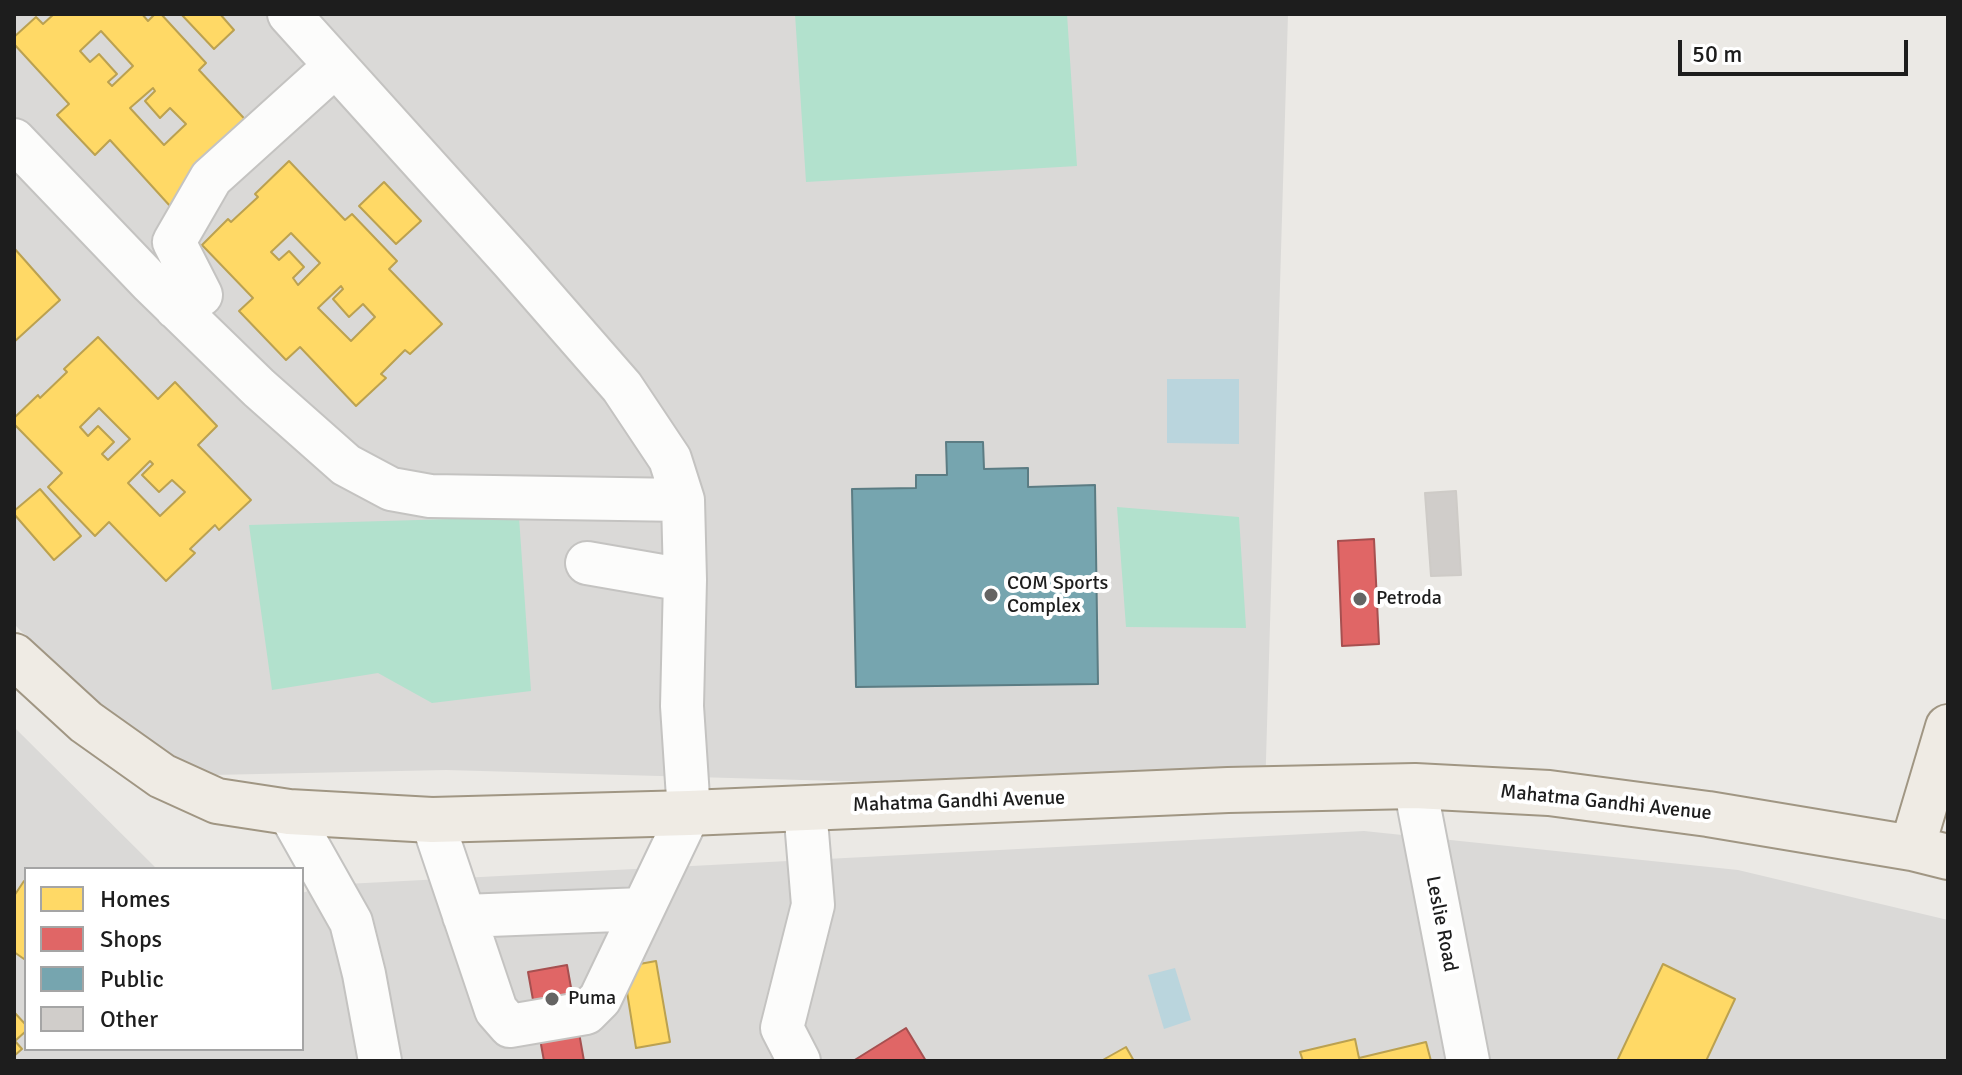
<!DOCTYPE html>
<html>
<head>
<meta charset="utf-8">
<style>
	body { margin:0 }
	#map { position:relative; width:1962px; height:1075px; overflow:hidden; background:#ebe9e5; font-family:Signika,sans-serif }
	canvas { display:block }
	.frame { position:absolute; inset:0; border:16px solid #1d1d1d; pointer-events:none }
	.legend { position:absolute; left:24px; top:867px; width:280px; height:184px; box-sizing:border-box; background:#fff; border:2px solid #a5a5a5; margin:0; padding:10px 14px; list-style:none; font-size:24px; color:#1d1d1d }
	.legend li { display:flex; align-items:center; gap:16px; height:40px }
	.legend b { width:40px; border:2px solid #a5a5a5 }
	.scale { position:absolute; left:1678px; top:40px; width:230px; height:36px; box-sizing:border-box; border:4px solid #1d1d1d; border-top:0; padding-left:10px; font-size:24px; line-height:28px; white-space:nowrap; color:#1d1d1d; -webkit-text-stroke:6px #fff; paint-order:stroke }
</style>
</head>
<body>
<div id="map">
<canvas width="1962" height="1075"></canvas>
<div class="frame"></div>
<ul class="legend">
<li><b style="height:22px;background:#ffd966"></b>Homes</li>
<li><b style="height:22px;background:#e06666"></b>Shops</li>
<li><b style="height:22px;background:#76a5af"></b>Public</li>
<li><b style="height:22px;background:#d0cdca"></b>Other</li>
</ul>
<div class="scale">50 m</div>
</div>
<script>
const ctx = document.querySelector('canvas').getContext('2d');
ctx.lineJoin = 'round';
function paint(path, color) {
  ctx.fillStyle = color;
  ctx.fill(path, 'evenodd');
}
function strokePath(path, color, width, dash) {
  ctx.strokeStyle = color;
  ctx.lineWidth = width;
  ctx.lineCap = dash ? 'butt' : 'round';
  ctx.setLineDash(dash || []);
  ctx.stroke(path);
}
function write(font, color, halo, rows, align = 'center') {
  ctx.font = font + ' Signika,sans-serif';
  ctx.lineWidth = 8;
  ctx.setLineDash([]);
  ctx.textBaseline = 'middle';
  ctx.strokeStyle = halo;
  ctx.fillStyle = color;
  for (const [text, x, y, turn = 0] of rows) {
    ctx.save();
    ctx.translate(x, y);
    ctx.rotate((+turn || 0) * Math.PI / 180);
    ctx.textAlign = isNaN(turn) ? turn : align;
    if (halo) ctx.strokeText(text, 0, 0);
    ctx.fillText(text, 0, 0);
    ctx.restore();
  }
}
paint(new Path2D(`
	M14,14H1288L1265,793L446,770L165,776L14,624Z
	M14,727L157,869H26V1049H302V893L327,885L1364,831L1738,870L1948,920V1061H14Z`), '#dad9d7');
paint(new Path2D(`
	M795,14H1067L1077,166L806,182Z
	M1117,507L1239,517L1246,628L1126,627Z
	M519,517L531,691L432,703L378,673L272,690L249,525Z`), '#b2e1cd');
paint(new Path2D(`
	M1167,379H1239V444L1167,443Z
	M1175,968L1191,1020L1164,1029L1148,975Z`), '#bad5dd');
const homes = new Path2D(`
	M54,14H142L148,21L155,14H161L206,63L199,70L254,129L170,206L110,140L95,155L57,115L69,104L14,44V37L36,17L43,24ZM101,31L133,66L112,86L108,82L117,74L99,54L90,62L80,51ZM153,88L155,91L145,101L160,118L170,108L186,124L164,145L130,108Z
	M181,14H220L234,30L214,49Z
	M289,161L345,220L352,214L397,261L389,269L442,324L410,354L405,350L381,374L386,378L356,406L300,347L286,360L239,311L253,298L202,245L228,219L231,222L258,197L255,194ZM291,233L320,263L298,285L293,278L304,267L289,251L279,260L271,252ZM341,286L343,289L333,299L349,317L363,304L375,317L351,341L318,308Z
	M384,182L421,221L396,244L359,206Z
	M14,248L60,300L14,342Z
	M98,337L158,399L175,382L217,426L198,445L251,500L219,530L215,525L190,549L195,553L166,581L109,522L95,536L48,487L62,473L14,424V418L38,395L40,398L67,372L64,369ZM99,408L130,439L108,460L102,454L114,442L98,426L88,436L80,427ZM150,461L153,464L142,475L159,492L172,480L185,492L160,516L128,483Z
	M40,489L81,536L54,560L14,514V511Z
	M24,881L26,883V956L24,959L14,952V896Z
	M656,961L670,1042L636,1048L623,967Z
	M1663,964L1735,999L1706,1061H1617Z
	M14,1012L26,1025V1031L15,1041L22,1049L14,1056Z
	M1355,1039L1359,1058L1426,1042L1431,1061H1303L1300,1052Z
	M1126,1047L1134,1061H1101Z`);
paint(homes, '#ffd966');
strokePath(homes, '#bba150', 2);
const shops = new Path2D(`
	M1374,539L1379,644L1342,646L1338,541Z
	M567,965L584,1061H544L528,972Z
	M906,1028L926,1061H853Z`);
paint(shops, '#e06666');
strokePath(shops, '#a65050', 2);
const public = new Path2D(`
	M946,442H983L984,469L1028,468V487L1095,485L1098,684L856,687L852,489L916,488V475H947Z`);
paint(public, '#76a5af');
strokePath(public, '#5b7c83', 2);
const building = new Path2D(`
	M1456,491L1461,575L1431,576L1425,493Z`);
paint(building, '#d0cdca');
strokePath(building, '#cecbc7', 2);
const minor = new Path2D(`
	M289,14L512,261L622,387L670,459L683,500L685,580L682,706L689,813L600,999L586,1013L510,1026L496,1010L432,820
	M14,140L151,283L259,388L346,465L391,489L430,496L683,500
	M176,308L201,295L174,242L211,178L335,66
	M587,563L685,580
	M1415,786L1468,1061
	M289,812L351,922L364,974L380,1061
	M464,916L643,909
	M799,1061L782,1028L813,905L805,808`);
const major = new Path2D(`
	M14,656L86,722L162,776L217,801L289,812L432,820L689,813L1228,790L1415,786L1549,793L1708,814L1912,848L1948,857
	M1912,848L1948,727`);
strokePath(minor, '#c4c3c1', 46);
strokePath(major, '#a09683', 48);
strokePath(minor, '#fcfcfb', 42);
strokePath(major, '#efebe4', 44);
for (const [x, y, r, color] of [
	[991,595,8,"#656463"],
	[1360,599,8,"#656463"],
	[552,999,8,"#656463"]
]) {
  const dot = new Path2D();
  dot.arc(x, y, r, 0, 2 * Math.PI);
  ctx.fillStyle = color;
  ctx.fill(dot);
  strokePath(dot, '#fff', 3);
}
write('20px', '#1d1d1d', '#fff', [
	["COM Sports",1007,584],
	["Complex",1007,607],
	["Petroda",1376,599],
	["Puma",568,999]
], 'left');
write('20px', '#1d1d1d', '#fff', [
	["Mahatma Gandhi Avenue",959,802,-2],
	["Mahatma Gandhi Avenue",1606,803,6],
	["Leslie Road",1441,924,79]
]);
</script>
</body>
</html>
